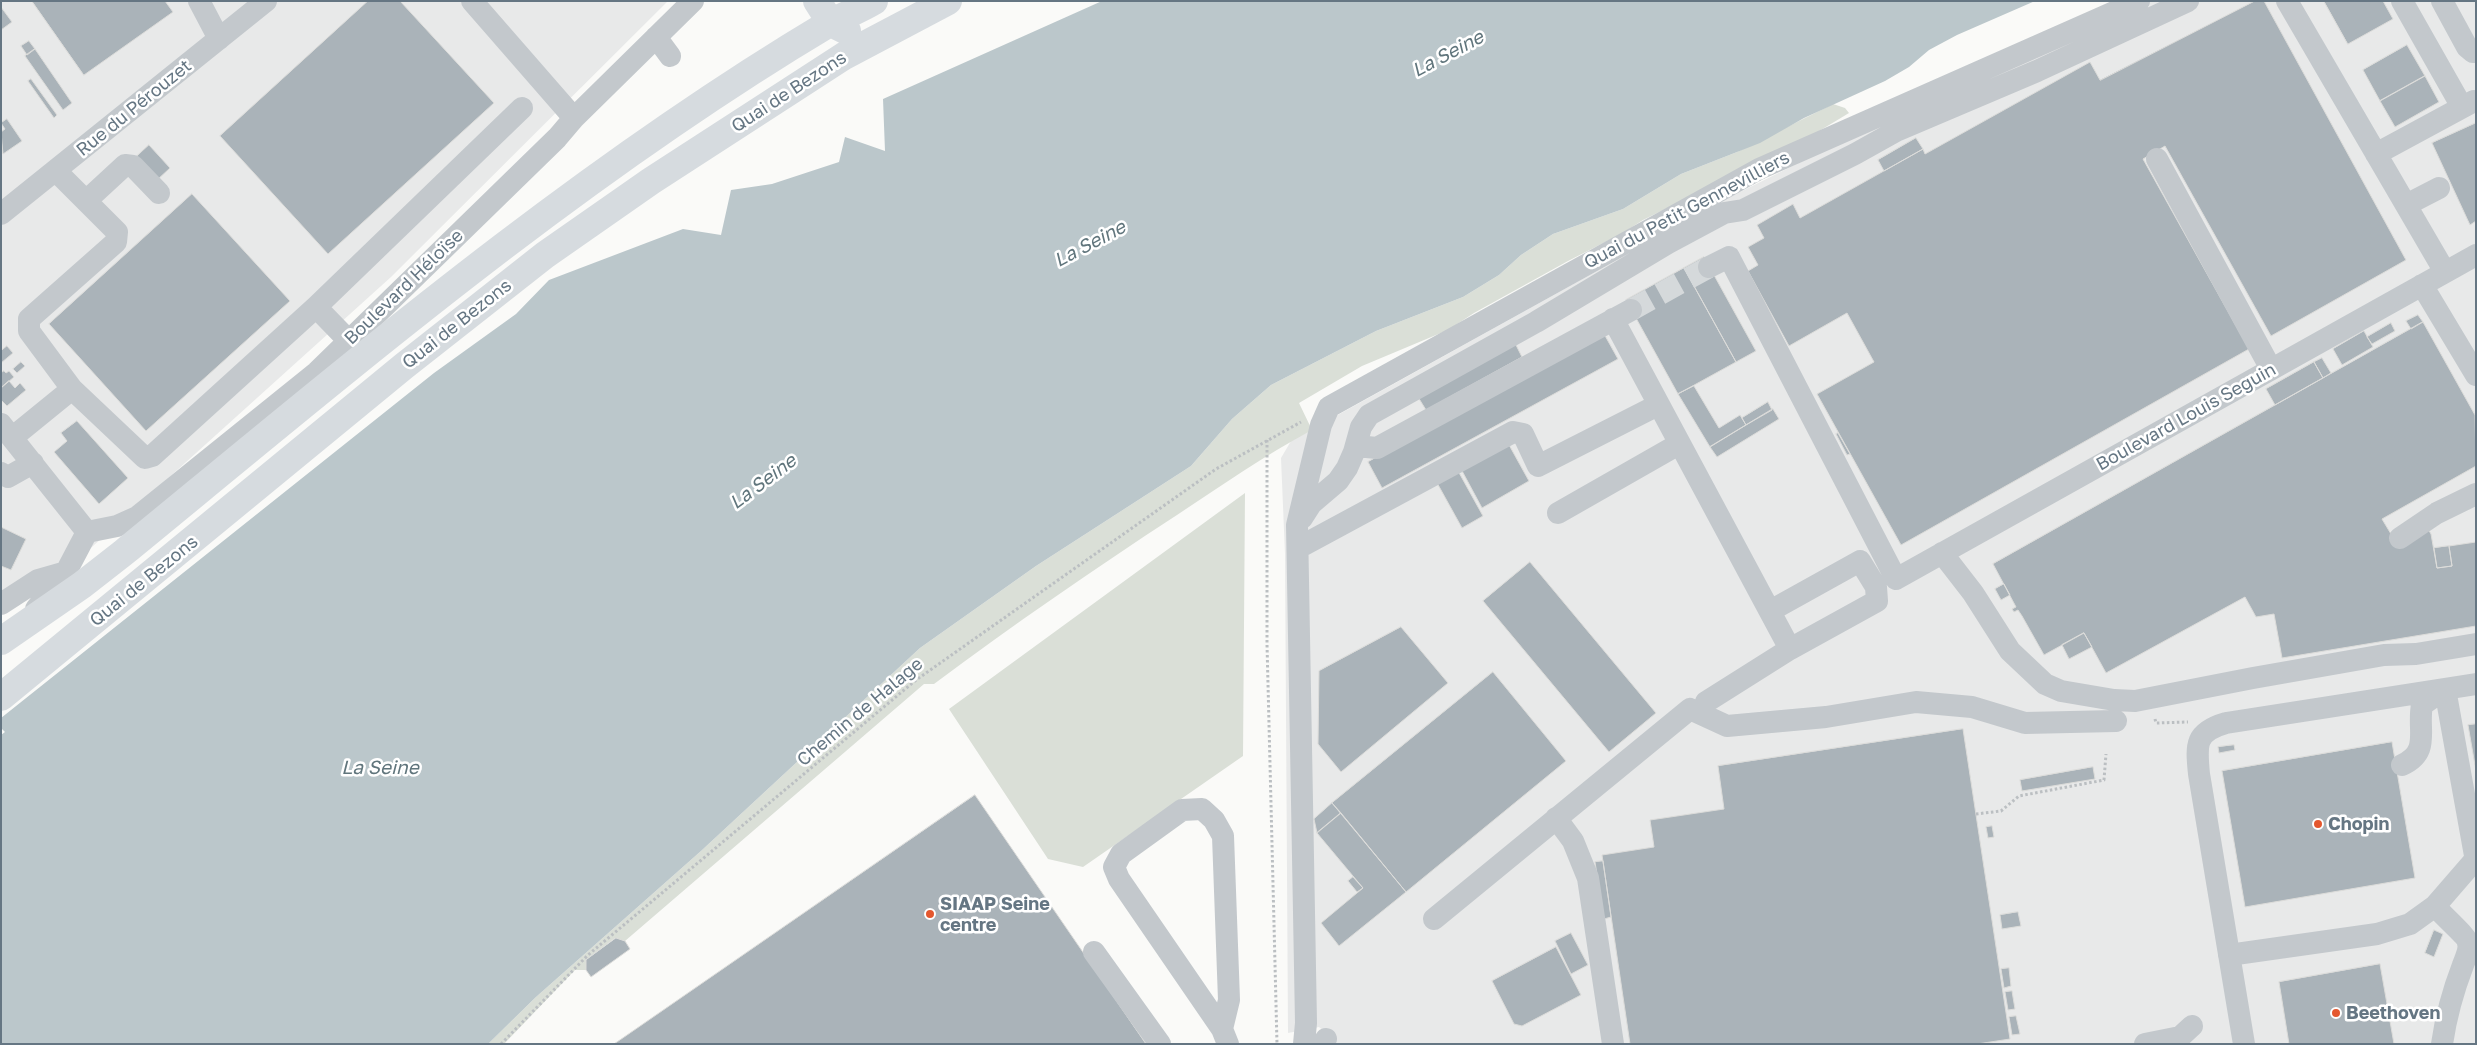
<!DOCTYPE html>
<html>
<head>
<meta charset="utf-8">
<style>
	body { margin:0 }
	#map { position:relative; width:2477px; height:1045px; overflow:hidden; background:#fafaf8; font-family:"Golos Text",sans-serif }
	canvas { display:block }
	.frame { position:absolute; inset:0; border:2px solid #657683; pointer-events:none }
</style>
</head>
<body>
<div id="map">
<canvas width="2477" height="1045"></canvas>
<div class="frame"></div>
</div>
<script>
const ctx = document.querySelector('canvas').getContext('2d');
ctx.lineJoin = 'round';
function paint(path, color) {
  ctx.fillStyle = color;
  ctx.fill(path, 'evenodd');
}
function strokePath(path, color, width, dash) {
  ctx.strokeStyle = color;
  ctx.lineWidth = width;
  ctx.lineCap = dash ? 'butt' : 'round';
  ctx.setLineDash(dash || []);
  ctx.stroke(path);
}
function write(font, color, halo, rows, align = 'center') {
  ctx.font = font + ' "Golos Text",sans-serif';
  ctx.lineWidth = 5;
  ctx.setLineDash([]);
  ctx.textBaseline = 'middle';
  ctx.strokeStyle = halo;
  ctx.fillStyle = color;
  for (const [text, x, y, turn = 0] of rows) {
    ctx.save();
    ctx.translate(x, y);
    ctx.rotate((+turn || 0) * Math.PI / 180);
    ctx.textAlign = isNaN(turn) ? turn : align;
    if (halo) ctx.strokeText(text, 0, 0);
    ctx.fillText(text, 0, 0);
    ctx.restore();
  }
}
paint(new Path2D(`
	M1,1H668L391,277L72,565L1,614Z
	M2152,1H2476V1044H1338L1319,1027L1288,1033L1285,554L1281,458L1291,441L1730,197L1835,145Z`), '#e8e9e9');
paint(new Path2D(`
	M1833,104L1845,108L1849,113L1801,142L1643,220L1621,234L1568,261L1474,313L1448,330L1362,366L1299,403L1312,430C1265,455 1221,486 1177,515C1094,569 1013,625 934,684H924L625,941L615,938L586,960V970H575L504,1044H488L536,997L701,851L920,648L1036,566L1191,466L1232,419L1271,385L1376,331L1463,297L1499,275L1521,255L1553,234L1623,209L1681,174L1737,152Z
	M1245,493L1243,756L1083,867L1048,859L949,709Z`), '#dadfd7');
paint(new Path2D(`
	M1102,1H2035L1957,35L1929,50L1909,67L1885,81L1804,118L1760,143L1681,174L1623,209L1553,234L1521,255L1499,275L1463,297L1376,331L1271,385L1232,419L1191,466L1036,566L920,648L701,851L536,997L488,1044H1V735L5,732L1,728V718L434,373L516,314L549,280L683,229L721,235L731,190L772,184L839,162L845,137L885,151L883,99Z`), '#bbc7cb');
const building = new Path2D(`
	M32,1H165L173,12L84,75Z
	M368,1H400L494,103L328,254L220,136Z
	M2255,1H2264L2406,260L2271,336L2165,146L2143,159L2249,349L1901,545L1817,394L1874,362L1847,313L1789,346L1748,271L1758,265L1748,247L1764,238L1757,225L1793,204L1800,218L1923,149L1925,154L2090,62L2100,80Z
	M2324,1H2383L2393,19L2348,44Z
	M1,7L12,22L1,30Z
	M29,41L35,49L27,55L21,46Z
	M2407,45L2425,76L2380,101L2363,70Z
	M35,49L72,103L63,110L25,56Z
	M2425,76L2439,102L2395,127L2380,101Z
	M31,79L57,115L54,118L28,81Z
	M7,119L22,141L3,154L1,132L5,129L1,123Z
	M2476,123V221L2470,225L2432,143Z
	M1916,138L1923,149L1884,171L1878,160Z
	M149,145L170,168L156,181L135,158Z
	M192,194L290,301L146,431L49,324Z
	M1704,257L1756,351L1736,362L1684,268Z
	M1684,268L1736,362L1678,394L1626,300Z
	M2418,315L2423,322L2411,329L2406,321Z
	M2423,322L2475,415L2476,466L2382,519L2397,544L2428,529L2431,534L2437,568L2452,566L2449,546L2476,542V626L2282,658L2274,614L2256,617L2245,597L2106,673L2084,633L2044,655L2022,616L2018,610L2014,612L2012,609L2016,607L1993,564Z
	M2391,323L2395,331L2372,344L2367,337Z
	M2364,331L2373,347L2342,365L2333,349Z
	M1603,332L1618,359L1382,488L1368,462Z
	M1515,343L1522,357L1426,410L1418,397Z
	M7,346L13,353L1,363V351Z
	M2322,358L2331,373L2323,378L2314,362Z
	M21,362L25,366L17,373L13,369Z
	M2314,362L2323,378L2275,405L2266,389Z
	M4,371L6,373L9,371L14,377L1,388V373Z
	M9,381L15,388L20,383L26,390L7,406L1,400V388Z
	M1694,386L1719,428L1740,415L1746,425L1710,447L1678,394Z
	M1768,402L1772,410L1746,425L1742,418Z
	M1773,409L1779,419L1717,457L1710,447Z
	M77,421L128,478L99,504L54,452L67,441L61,433Z
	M1838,433L1850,454L1847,455L1836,434Z
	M1508,443L1529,481L1482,508L1461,469Z
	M1457,469L1483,516L1462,528L1436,481Z
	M1,527L26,539L11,570L1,566Z
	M2449,546L2452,566L2437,568L2434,548Z
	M1530,562L1656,713L1609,752L1483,601Z
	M2004,584L2010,595L2001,600L1995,589Z
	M1401,627L1448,683L1341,772L1318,744L1319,671Z
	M2084,633L2092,647L2069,659L2062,645Z
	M1493,672L1566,761L1406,892L1332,803Z
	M2476,724V771L2468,725Z
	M1963,729L2010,1039L1977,1044H1630L1602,855L1654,847L1650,820L1724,809L1718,766Z
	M2392,742L2415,878L2245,907L2222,771Z
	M2234,745L2235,750L2219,753L2218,747Z
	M2093,767L2095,779L2022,791L2020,780Z
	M975,795L1146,1044H614L630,1033Z
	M1332,803L1341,813L1317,833L1314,819Z
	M1341,813L1406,892L1339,946L1321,923L1363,888L1317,833Z
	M1992,826L1994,837L1988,838L1986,827Z
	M1603,861L1611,917L1604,919L1595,862Z
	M1353,877L1363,888L1357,892L1348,881Z
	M2018,912L2021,926L2002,929L2000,915Z
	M2434,930L2443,934L2434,957L2425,953Z
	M1571,933L1588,965L1571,974L1555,941Z
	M616,938L625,941L630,949L591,977L586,970V960Z
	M1556,947L1581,995L1522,1026L1514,1024L1492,981Z
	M2380,964L2394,1044H2289L2279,982Z
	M2009,968L2011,986L2004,988L2001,969Z
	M2012,991L2015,1009L2008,1010L2005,992Z
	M2016,1016L2020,1034L2012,1035L2009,1017Z`);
paint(building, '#aab3b9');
strokePath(building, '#dcdcda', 1);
strokePath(new Path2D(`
	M1631,310L1709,267`), '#d5d9db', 22, [22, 11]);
strokePath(new Path2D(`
	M1267,440V644L1277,1044
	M2155,719L2156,723L2188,722
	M1976,814L2001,811L2019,796L2104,780L2106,754
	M501,1044L588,955L916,680L1216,469L1301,422`), '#bbbfc2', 3, [2.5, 2.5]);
strokePath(new Path2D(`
	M199,1L219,39
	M472,1L574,118
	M2287,1L2445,272
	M2402,1L2462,107
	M2442,1L2467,47L2473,52L2476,51
	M656,37L670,56
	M2376,154L2474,101
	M2157,159L2271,369
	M56,171L117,232L116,242L29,319V331L72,389
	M86,201L125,165L133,166L159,193
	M2406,205L2439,188
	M1,214L266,1
	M1709,267L1729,257L1896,579L2476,255
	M2422,285L2476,375
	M1613,319L1790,649
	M349,341L316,307L522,108
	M1,424L87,532
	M13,437L72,389L145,458L152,456L316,307
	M1356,446L1377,448L1631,310
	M1,473L8,477L33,463
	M1558,513L1679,444
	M1302,518L1311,504L1338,481L1347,468L1354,452L1361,427L1369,415L1536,322L1668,243L1724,213L1743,210L1855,154L1898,130L2037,71L2188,1
	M87,532L117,526L137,517L317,372L557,138L574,118L693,1
	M2400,538L2437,513L2476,494
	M1298,548L1513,432L1523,434L1538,466L1658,405
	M1942,553L1973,593L2010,651L2045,684L2061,691L2114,700L2135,701L2253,678L2384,655L2416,654L2476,644
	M1,604L38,580L66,572
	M36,609L66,572L87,532
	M1706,702L1790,649L1877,601L1876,587L1860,561L1770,611
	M2402,765C2431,752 2417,730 2422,705L2445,689L2476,861
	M1556,818L1573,841L1588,878L1613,1044
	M2435,906C2441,914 2467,936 2468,943C2470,950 2465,959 2463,965C2453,991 2446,1016 2442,1044
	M1434,919L1690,709L1727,726L1826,717L1916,702L1972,707L2025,723L2116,721
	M1094,952L1160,1044
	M2229,955L2377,934L2410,924L2435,906L2474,861
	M1222,1029L1229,1000L1223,836L1214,820L1202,809L1182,810L1121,854L1114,867L1119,879L1222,1029L1228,1044
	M1304,1044L1306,1023L1297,525L1321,425L1329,407L1759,169L2139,1
	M1323,1044L1326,1039
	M2145,1044L2180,1037L2192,1026
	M2244,1044L2199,774C2196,744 2195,732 2226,723L2476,684`), '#c3c8cc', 22);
strokePath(new Path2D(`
	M817,1L831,23L847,31
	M1,641L82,585L123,553C350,367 575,175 828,24C843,16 859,10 874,1
	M1,697L404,366L545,255L651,181L844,56L948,1`), '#d6dbdf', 28);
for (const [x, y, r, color] of [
	[2318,824,5,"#e4572e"],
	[930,914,5,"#e4572e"],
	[2336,1013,5,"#e4572e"]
]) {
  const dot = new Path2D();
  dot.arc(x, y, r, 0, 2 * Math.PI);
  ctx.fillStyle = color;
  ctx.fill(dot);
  strokePath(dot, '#fff', 2);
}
write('18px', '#657683', '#fff', [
	["Quai de Bezons",789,92,-33],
	["Rue du Pérouzet",134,108,-39],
	["Quai du Petit Gennevilliers",1687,210,-28],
	["Boulevard Héloïse",404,287,-44],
	["Quai de Bezons",457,324,-38],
	["Boulevard Louis Seguin",2186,417,-29],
	["Quai de Bezons",144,581,-39],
	["Chemin de Halage",860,712,-40]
]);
write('bold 18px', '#657683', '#fff', [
	["Chopin",2328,824],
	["SIAAP Seine",940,904],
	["centre",940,925],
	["Beethoven",2346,1013]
], 'left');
write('italic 19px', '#60757c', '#fff', [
	["La Seine",1448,54,-28],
	["La Seine",1090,244,-28],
	["La Seine",763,482,-37],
	["La Seine",380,768]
]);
</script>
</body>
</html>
